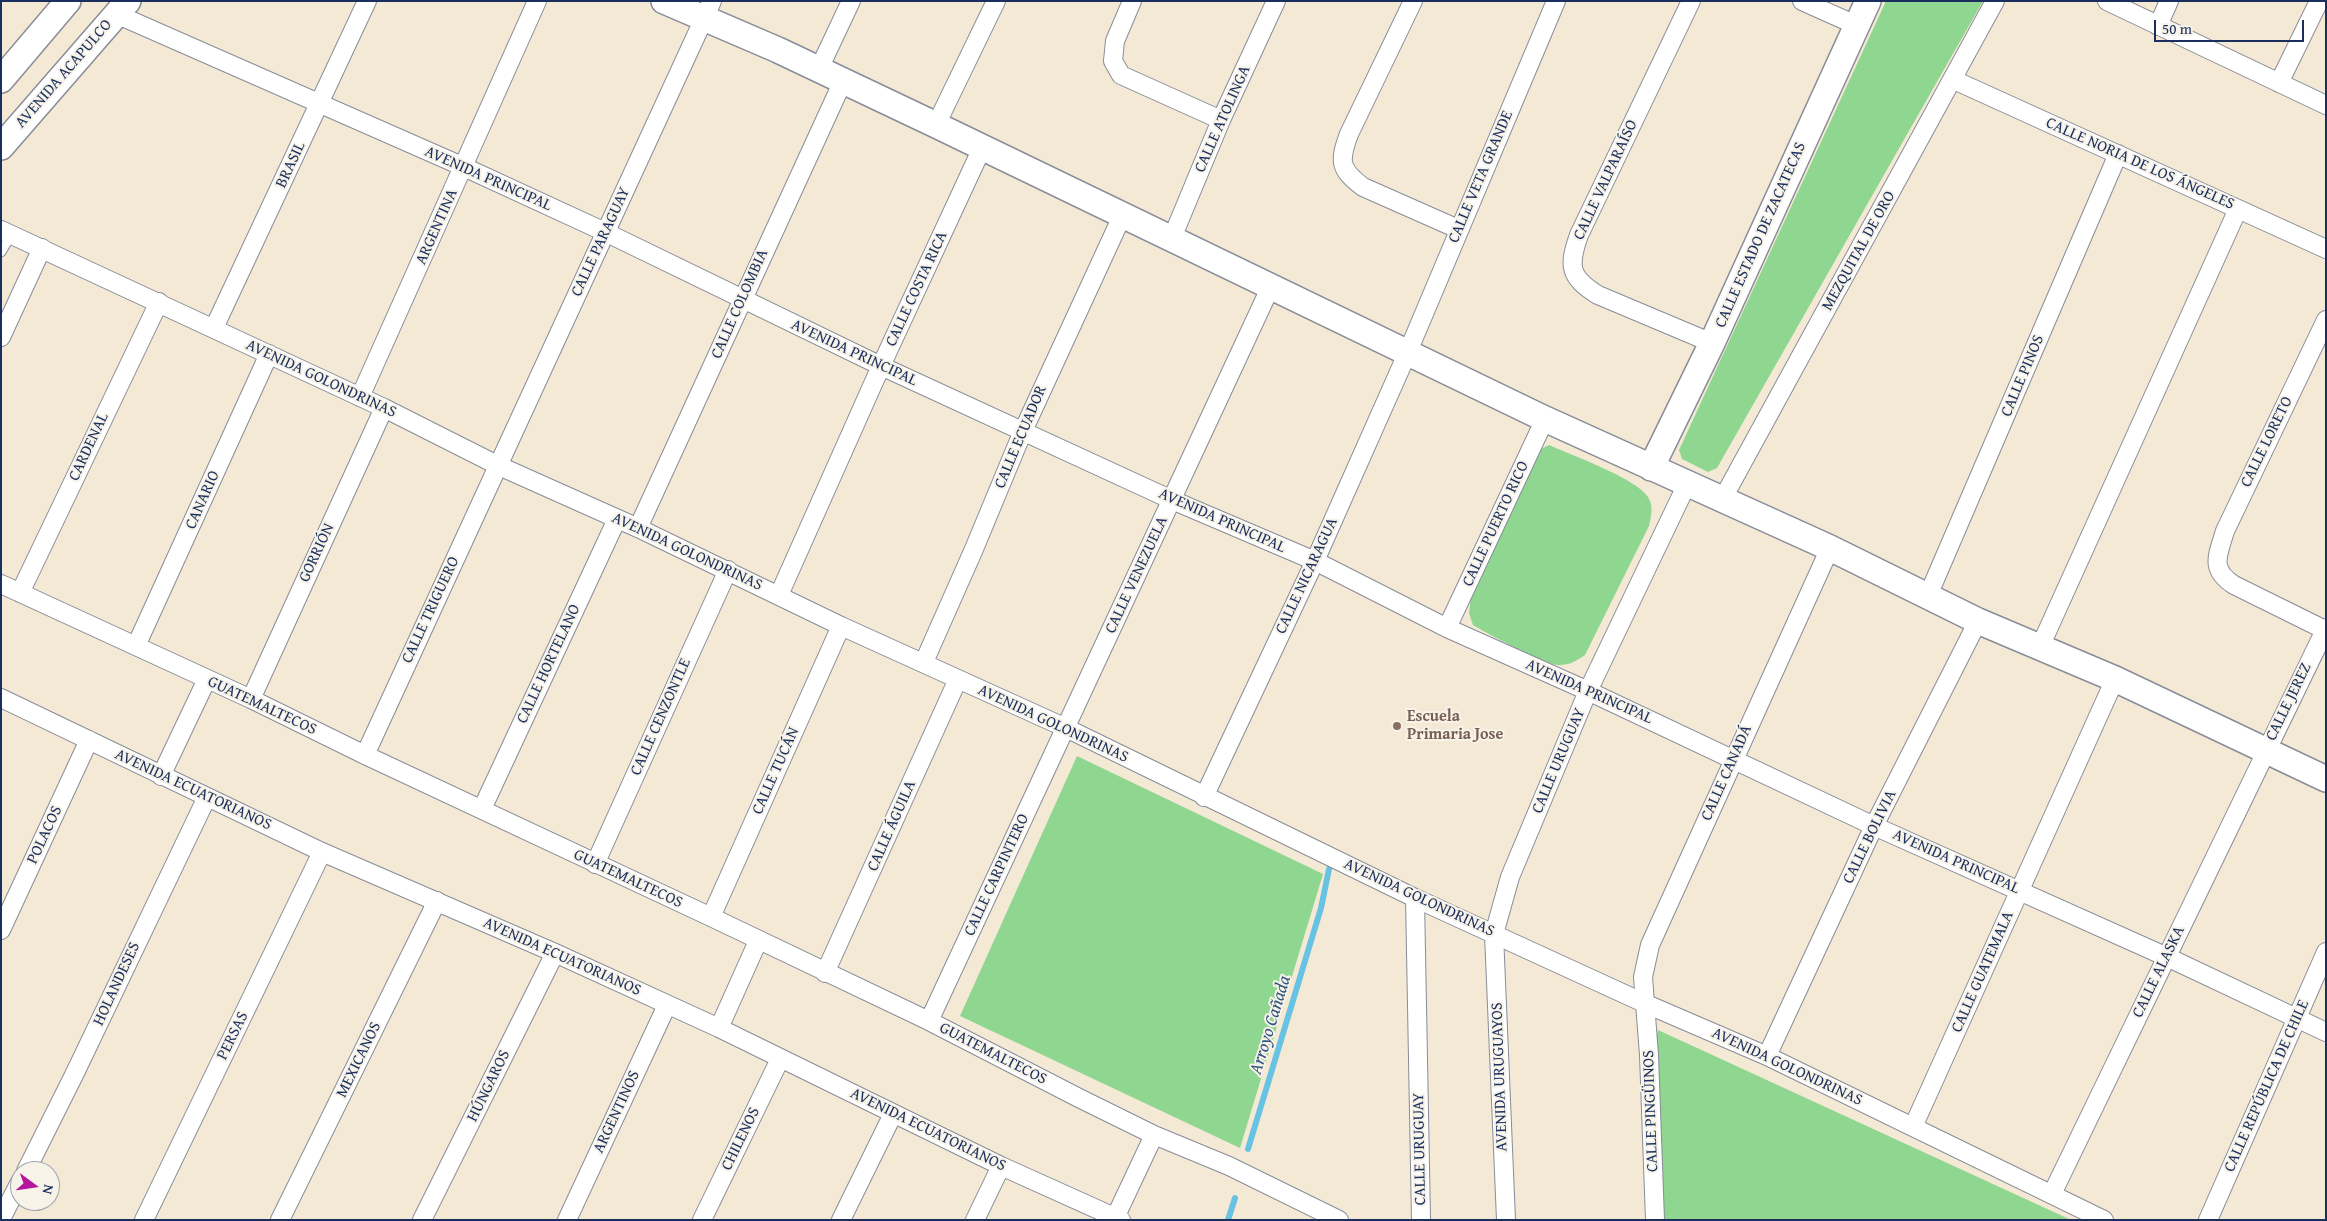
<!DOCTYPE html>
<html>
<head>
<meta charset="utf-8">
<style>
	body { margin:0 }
	#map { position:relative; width:2327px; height:1221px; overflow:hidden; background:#f4e9d4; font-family:"Gentium Book Plus",serif }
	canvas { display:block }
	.frame { position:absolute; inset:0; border:2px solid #1b2f5e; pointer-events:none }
	.north { position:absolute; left:10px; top:1161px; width:50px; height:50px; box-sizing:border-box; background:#f7f3e8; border:1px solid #9fa5b1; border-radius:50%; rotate:104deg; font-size:14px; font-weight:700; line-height:20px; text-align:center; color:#1b2f5e }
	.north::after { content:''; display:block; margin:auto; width:18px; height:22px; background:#b5179e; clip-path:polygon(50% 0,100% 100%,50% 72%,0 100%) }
	.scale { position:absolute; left:2154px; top:20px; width:150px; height:22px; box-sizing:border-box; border:2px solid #1b2f5e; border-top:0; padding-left:6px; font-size:15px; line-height:18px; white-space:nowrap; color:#1b2f5e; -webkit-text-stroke:4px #f7f3e8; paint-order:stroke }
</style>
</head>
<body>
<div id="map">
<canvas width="2327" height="1221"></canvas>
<div class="frame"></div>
<div class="north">N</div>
<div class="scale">50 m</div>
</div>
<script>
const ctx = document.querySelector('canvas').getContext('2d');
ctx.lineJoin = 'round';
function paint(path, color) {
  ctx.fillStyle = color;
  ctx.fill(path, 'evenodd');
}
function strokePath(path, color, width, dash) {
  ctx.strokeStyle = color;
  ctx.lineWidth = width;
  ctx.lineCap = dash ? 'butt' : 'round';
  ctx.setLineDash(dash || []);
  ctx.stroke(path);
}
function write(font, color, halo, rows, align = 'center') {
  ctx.font = font + ' "Gentium Book Plus",serif';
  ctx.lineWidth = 4;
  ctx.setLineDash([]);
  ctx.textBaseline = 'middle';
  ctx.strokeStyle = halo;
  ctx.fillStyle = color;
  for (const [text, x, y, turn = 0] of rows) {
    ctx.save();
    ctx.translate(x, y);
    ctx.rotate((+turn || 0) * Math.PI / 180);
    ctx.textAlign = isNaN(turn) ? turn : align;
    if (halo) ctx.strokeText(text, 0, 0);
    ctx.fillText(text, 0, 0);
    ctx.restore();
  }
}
paint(new Path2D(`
	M1886,1H1983L1717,468L1708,472L1682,459L1679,450Z
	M1549,445C1571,455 1636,478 1648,497C1654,506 1651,516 1649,526L1585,655C1576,661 1570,665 1559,665C1546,665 1488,634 1473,625L1469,613L1471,596L1541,449Z
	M1077,756L1323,874L1240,1148L960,1016Z
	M1658,1030L2069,1219L1663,1220L1649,1067Z`), '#8fd691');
strokePath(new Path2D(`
	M1248,1149L1321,908L1329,869
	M1228,1220L1235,1198`), '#67c2e4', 6);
const lane = new Path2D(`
	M1,252L12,234`);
const street = new Path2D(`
	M1132,1L1115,41L1113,61L1121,75L1221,120
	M1413,1L1349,134C1339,161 1339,169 1363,187L1458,229
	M1691,1L1579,235C1568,266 1569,277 1598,295L1712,343
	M1802,1L1856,25
	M2107,1L2326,105
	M116,14L464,167L605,232L881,366L1172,500L1315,561L1447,628L1588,691L1874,826L2167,957L2326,1032
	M2158,26L2169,1
	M819,69L851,1
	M1954,80L2326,249
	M2279,83L2319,1
	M936,125L996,1
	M1,230L384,408L497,465L638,528L841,626L1066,728L1415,898L1644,1003L1767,1056L2104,1220
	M1172,238L1221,120L1276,1
	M214,328L367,1
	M1,337L42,248
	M360,397L537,1
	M1722,500L1995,1
	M638,528L843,81
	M1,584L251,699L365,755L711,917L929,1021L1079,1098L1154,1135L1229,1166L1339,1220
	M20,593L159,302
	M779,595L881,366L982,148
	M1927,598L2118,154
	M1447,628L1545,419
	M2325,630L2234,585C2209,569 2218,555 2225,531L2326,320
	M136,646L269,354
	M2040,647L2238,209
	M924,662L974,549L1023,431L1123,214
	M1,698L322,852L555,953L719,1028L1001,1166L1121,1220
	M251,699L384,408
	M365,755L712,1
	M161,776L207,679
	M1204,797L1315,561L1407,354L1556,1
	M482,809L617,519
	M595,864L728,570
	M1415,898L1421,1220
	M711,917L841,626
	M1,930L89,740
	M825,973L958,679
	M929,1021L1271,286
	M719,1028L758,941
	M1767,1056L1874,826L1978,621
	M1913,1127L2115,679
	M26,1171L74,1075L207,797
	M2052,1194L2326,628
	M1,1219L20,1182
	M144,1220L322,852
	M280,1220L437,901
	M422,1220L555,953
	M567,1220L667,1005
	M702,1220L780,1059
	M841,1220L893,1114
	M975,1220L1001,1166
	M1114,1220L1154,1135
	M1506,1220L1494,934L1510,877L1588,691L1687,484
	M1655,1220L1649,1055L1643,977L1650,945L1830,548
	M2208,1220L2326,952`);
const secondary = new Path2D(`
	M664,1L778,50L936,125L1545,419L1830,548L1978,621L2115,679L2326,779
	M1,80L68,1
	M1,147L128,1
	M1651,468L1712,343L1868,1`);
strokePath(lane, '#888c99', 11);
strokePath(street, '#888c99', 20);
strokePath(secondary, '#888c99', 28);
strokePath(lane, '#fff', 9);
strokePath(street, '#fff', 18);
strokePath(secondary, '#fff', 25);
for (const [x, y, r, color] of [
	[1397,726,5,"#8d6e63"]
]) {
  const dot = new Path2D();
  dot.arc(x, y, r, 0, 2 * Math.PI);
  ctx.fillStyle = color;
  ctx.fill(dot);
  strokePath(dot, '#f7f3e8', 2);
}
write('16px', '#1b2f5e', '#f7f3e8', [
	["AVENIDA ACAPULCO",64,74,-49],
	["CALLE ATOLINGA",1223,119,-66],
	["CALLE NORIA DE LOS ÁNGELES",2140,164,24],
	["BRASIL",291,165,-65],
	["CALLE VETA GRANDE",1481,177,-67],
	["AVENIDA PRINCIPAL",488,179,24],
	["CALLE VALPARAÍSO",1606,180,-65],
	["ARGENTINA",437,227,-66],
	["CALLE ESTADO DE ZACATECAS",1761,235,-66],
	["CALLE PARAGUAY",601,242,-65],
	["MEZQUITAL DE ORO",1859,251,-61],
	["CALLE COSTA RICA",917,289,-65],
	["CALLE COLOMBIA",740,304,-66],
	["AVENIDA PRINCIPAL",854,353,25],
	["CALLE PINOS",2023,376,-67],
	["AVENIDA GOLONDRINAS",321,379,25],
	["CALLE ECUADOR",1021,437,-67],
	["CALLE LORETO",2267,442,-64],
	["CARDENAL",89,447,-65],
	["CANARIO",203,500,-66],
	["AVENIDA PRINCIPAL",1222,521,24],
	["CALLE PUERTO RICO",1496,524,-65],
	["AVENIDA GOLONDRINAS",687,552,25],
	["GORRIÓN",317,553,-65],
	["CALLE VENEZUELA",1137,575,-65],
	["CALLE NICARAGUA",1307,576,-65],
	["CALLE TRIGUERO",431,610,-65],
	["CALLE HORTELANO",549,664,-65],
	["AVENIDA PRINCIPAL",1589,692,24],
	["CALLE JEREZ",2289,702,-64],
	["GUATEMALTECOS",262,706,25],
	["CALLE CENZONTLE",661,717,-66],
	["AVENIDA GOLONDRINAS",1053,724,25],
	["CALLE URUGUAY",1559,761,-67],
	["CALLE TUCÁN",776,771,-66],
	["CALLE CANADÁ",1727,773,-66],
	["AVENIDA ECUATORIANOS",193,790,25],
	["CALLE ÁGUILA",892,826,-66],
	["POLACOS",45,835,-65],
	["CALLE BOLIVIA",1870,837,-64],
	["AVENIDA PRINCIPAL",1956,862,24],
	["CALLE CARPINTERO",997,875,-65],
	["GUATEMALTECOS",628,879,25],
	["AVENIDA GOLONDRINAS",1419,898,25],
	["AVENIDA ECUATORIANOS",562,957,24],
	["CALLE GUATEMALA",1983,972,-66],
	["CALLE ALASKA",2159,972,-64],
	["HOLANDESES",117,984,-65],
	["PERSAS",233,1036,-64],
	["GUATEMALTECOS",993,1054,27],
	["MEXICANOS",359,1060,-64],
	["AVENIDA GOLONDRINAS",1787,1067,25],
	["AVENIDA URUGUAYOS",1500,1077,-92],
	["HÚNGAROS",489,1086,-64],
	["CALLE REPÚBLICA DE CHILE",2267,1086,-66],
	["CALLE PINGÜINOS",1651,1111,-92],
	["ARGENTINOS",617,1112,-65],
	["AVENIDA ECUATORIANOS",928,1130,26],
	["CHILENOS",741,1139,-64],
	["CALLE URUGUAY",1420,1149,-91]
]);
write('bold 16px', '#785e54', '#f7f3e8', [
	["Escuela",1407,717],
	["Primaria Jose",1407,735]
], 'left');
write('italic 18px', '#2e5480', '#f7f3e8', [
	["Arroyo Cañada",1271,1025,-73]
]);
</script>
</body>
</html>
